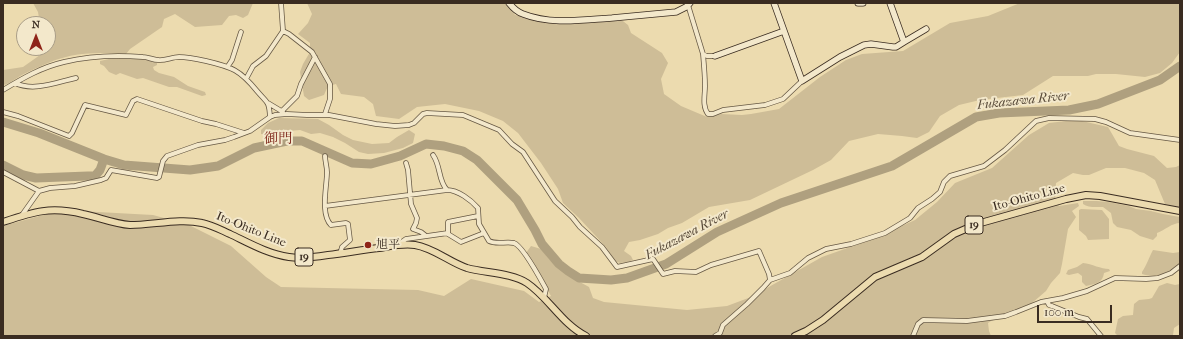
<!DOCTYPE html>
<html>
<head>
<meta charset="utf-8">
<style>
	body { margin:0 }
	#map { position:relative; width:1183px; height:339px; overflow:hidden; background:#ecdbaf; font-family:"IM FELL French Canon",serif }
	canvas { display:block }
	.frame { position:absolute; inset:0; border:4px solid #3a2c21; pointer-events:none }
	.north { position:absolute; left:16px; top:16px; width:40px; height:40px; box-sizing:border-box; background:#f3e8cb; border:1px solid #a99d87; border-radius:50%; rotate:0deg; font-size:11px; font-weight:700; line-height:16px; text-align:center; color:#3a2c21 }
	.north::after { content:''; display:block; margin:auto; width:14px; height:18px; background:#8f2418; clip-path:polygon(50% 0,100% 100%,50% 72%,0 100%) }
	.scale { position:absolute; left:1037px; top:305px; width:75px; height:18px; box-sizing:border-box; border:2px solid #3a2c21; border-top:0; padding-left:5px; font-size:12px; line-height:14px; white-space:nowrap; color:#3a2c21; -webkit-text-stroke:3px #f3e8cb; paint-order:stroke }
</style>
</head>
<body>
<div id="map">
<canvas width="1183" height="339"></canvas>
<div class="frame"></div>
<div class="north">N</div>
<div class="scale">100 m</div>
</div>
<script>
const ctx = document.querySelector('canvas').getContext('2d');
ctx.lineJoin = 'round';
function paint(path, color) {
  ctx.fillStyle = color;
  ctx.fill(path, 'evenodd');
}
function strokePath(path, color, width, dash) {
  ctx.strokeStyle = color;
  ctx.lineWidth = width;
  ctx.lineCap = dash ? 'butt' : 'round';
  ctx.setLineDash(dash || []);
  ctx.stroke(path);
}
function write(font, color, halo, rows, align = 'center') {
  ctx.font = font + ' "IM FELL French Canon","Noto Serif JP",serif';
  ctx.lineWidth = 4;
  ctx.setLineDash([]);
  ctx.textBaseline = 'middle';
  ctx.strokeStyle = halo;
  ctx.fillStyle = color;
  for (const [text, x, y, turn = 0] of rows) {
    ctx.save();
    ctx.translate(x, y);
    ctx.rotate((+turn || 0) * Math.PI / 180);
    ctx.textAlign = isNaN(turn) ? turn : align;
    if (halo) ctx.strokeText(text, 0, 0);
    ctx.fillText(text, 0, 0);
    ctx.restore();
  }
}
paint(new Path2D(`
	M33,3H253L248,15L243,18L236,15L229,16L222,25L195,27L175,14L164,19L162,27L130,49L126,54C91,52 71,52 39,67C33,70 27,72 22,75C16,78 10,84 3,85V70L23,67L40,55L43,48H48V24H40L38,12Z
	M307,3H506L515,15L546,20L613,16L619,18L628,25L631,33L662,53L668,63L661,79L664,94L681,106L707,117L721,114L742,115L751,114L779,109L820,77L846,60L862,54L903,51L950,23L988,16L1020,3H1180V52L1172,63L1160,73L1145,77L1116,74H1096L1088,76H1053L1023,95L980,100L959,105L940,116L929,132L917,138L902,136L878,134L849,141L831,160L813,170L750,200L709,207L682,223L668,228L658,234L640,240L629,242L624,251L631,256L633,260L627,262L620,263L615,261L606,247L579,218L563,203L558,189L541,163L518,133L503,121L479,111L445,104L417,107L399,119L376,116L373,104L364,97L341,94L336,84L328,86L324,95L309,100L304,96L300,72L303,64L310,52V43L298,34L308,23L312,14Z
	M109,59H144L157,63V65L153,67L154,70L159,73L174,77L188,86L205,92L206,95L202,96L177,87H169L143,78L137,79L120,73L116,75L109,72L104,66L100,64V61Z
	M279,118L318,119L329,125L343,135L353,140L372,144L389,143L397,137L409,130L415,134L413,143L403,148L384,153L368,154L359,152L345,143L333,137L320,133L311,134L300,130L276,132L271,135L261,134V130L268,123Z
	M1066,121H1082L1108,127L1119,146L1127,149L1154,156L1167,168L1176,167L1180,165V208L1165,204L1155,180L1144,173L1125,168H1106L1089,175H1083L1073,173L1056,183L1055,196L1059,206L1078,203L1079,206L1072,211L1076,217L1068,229L1062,264L1060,273L1051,283L1046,291L1032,303L1003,317L991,321L988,323L989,331L991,336H3V226L61,210L153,215L189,225L231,246L266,277L281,287L418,290L444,296L471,279L524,291L539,302L551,296L526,253L531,246L541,249L549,259L567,275L589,287L593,298L604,302L687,310L727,306L751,297L822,257L873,239L915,220L937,202L955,183L992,168L1029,135L1049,123Z
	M1083,201H1097L1108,202L1129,206L1136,209L1151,211L1163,214L1180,217V223C1172,223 1165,230 1157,233V236L1153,240L1140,236L1131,230L1117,227L1113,223L1111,213L1103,207C1096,207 1088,208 1083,204Z
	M1081,209L1102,210L1109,219V239L1088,240L1086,236L1079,230V210Z
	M1153,250L1173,253L1180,252V263C1170,273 1156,279 1142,274V272C1147,265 1149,257 1153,250Z
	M1083,263C1092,264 1101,269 1109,269L1110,271L1104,273C1103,283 1095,284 1086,286L1082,282V276L1078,273L1069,275L1066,274L1068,270L1077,267Z
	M1167,283L1175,285L1180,284V324L1174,328L1173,335L1118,336L1115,333L1118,319L1123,316L1133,315L1134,304L1139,300L1149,299L1152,298L1159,286Z`), '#cebd97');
strokePath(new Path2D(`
	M3,122L39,133L104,159L124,165L190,170L218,166L254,148L287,141H302L352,163L371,164L400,156L426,144L444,146L463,151L477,160L517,200L535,230L542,244L559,264L568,271L579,278L611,280L627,278L666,264L717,232L781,203L892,166L976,117L999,113L1069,110L1098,104L1160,80L1180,66
	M3,165L23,175L36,178L88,176H95L100,170L104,159`), '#afa07f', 9);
const street = new Path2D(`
	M688,5L703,54L707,56H715
	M283,31L289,34L312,52L330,84V99L325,114
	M703,54C704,65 705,76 705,86C705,95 702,106 708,114H713L723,110L765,105L783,99L802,81
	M228,66L232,60L241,32
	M246,79L253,66L266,56L283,31L281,3
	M15,83C34,92 57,82 76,78
	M3,90C23,78 42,67 64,62C89,56 118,55 143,57C148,57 153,60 158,60C165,61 172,57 179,57C188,57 197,59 206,61C232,67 240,70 257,91C267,103 269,100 270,117
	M268,103L283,112
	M282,111L297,96L301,84L315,57
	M3,112L18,116L69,136L72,133L85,105L126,115L133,101L137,99L202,121L216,124L244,133
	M433,155C441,166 438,181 447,190
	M325,156C325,161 327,167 327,172C327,186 320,214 331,225L346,223L348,224L350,240L342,247L340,254
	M406,163L408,170L411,204L417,218L416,223L413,229L421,232L426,236
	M3,172L39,191L50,188L75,186L101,180L106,178L111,170L157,178L159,177L163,161L167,156L198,145L225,140L234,137L250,131L270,117L275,115L287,114L307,115H329L376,124L395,126L409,125L414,123L423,114L427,113L463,115L499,130L512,144L523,152L555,201L572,217L580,227L602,247L617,267L653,259L663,274L675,271L696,272L711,265L759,251L769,274L770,280
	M325,206L447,190C458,190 471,200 478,208L479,224L489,241C497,245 506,241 514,243C523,246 541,280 546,289L544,298
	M22,215L39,191
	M478,216L448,222V234L461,242L484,233
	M399,244L406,239L448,233
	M1047,301L1049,305L1052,306L1079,317L1087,319L1101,336
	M715,336L720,333L723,325L747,304L763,288L770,280L790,273L808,258L826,249L851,244L885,233L910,218L918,208L932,199L940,192L944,182L950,176L984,166L1005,150L1036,121L1049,118L1095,119L1106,122L1130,133L1180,140
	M913,336L918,324L923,320L967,321L1005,316L1016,312L1041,302L1063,298L1087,291L1115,278L1146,279L1158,278L1171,273L1180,266`);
const secondary = new Path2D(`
	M509,3C513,8 517,12 523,14C551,25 582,20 612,18C633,16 654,14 676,12L686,7L690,3
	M774,3L802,81L840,57L864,45L871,44L893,47H896L904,42L890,3
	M858,3H863
	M904,42L926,29
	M715,56L784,31`);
const primary = new Path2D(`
	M3,222C33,212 50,206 83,214C98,217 114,224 130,225C153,225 180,218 202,223C212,225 221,230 230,234C249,243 268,254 289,257C302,259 315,257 328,255C345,253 362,250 379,248C391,246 403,243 415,245C434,248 449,262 467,268C485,273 512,273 527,283C548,297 563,325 586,336
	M795,336L806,331L823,320L875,277L922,257L954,234L977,224L1066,199L1086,195L1100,196L1180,211`);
strokePath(street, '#665844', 5.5);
strokePath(secondary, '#3a2c21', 7);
strokePath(primary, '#3a2c21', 8);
strokePath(street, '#f3e8cb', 4);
strokePath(secondary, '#f3e8cb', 5.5);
strokePath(primary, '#ecdbaf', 6);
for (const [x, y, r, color] of [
	[368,245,4,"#8f2418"]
]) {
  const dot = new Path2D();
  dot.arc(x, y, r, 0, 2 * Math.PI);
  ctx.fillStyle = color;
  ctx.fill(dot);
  strokePath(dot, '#f3e8cb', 1.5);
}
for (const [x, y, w] of [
	[974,225,18],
	[304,257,18]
]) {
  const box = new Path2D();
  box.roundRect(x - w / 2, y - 9, w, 18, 3);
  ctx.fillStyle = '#f3e8cb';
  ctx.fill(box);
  strokePath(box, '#3a2c21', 1);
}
write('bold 11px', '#3a2c21', null, [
	["19",974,225],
	["19",304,257]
]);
write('12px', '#3a2c21', '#f3e8cb', [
	["Ito-Ohito Line",1029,198,-15],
	["Ito-Ohito Line",251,230,22]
]);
write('12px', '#3a2c21', '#f3e8cb', [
	["旭平",376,245]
], 'left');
write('italic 13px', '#574938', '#f3e8cb', [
	["Fukazawa River",1023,101,-6],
	["Fukazawa River",687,235,-28]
]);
write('14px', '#7a1f14', '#f3e8cb', [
	["御門",278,140]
]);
</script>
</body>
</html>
